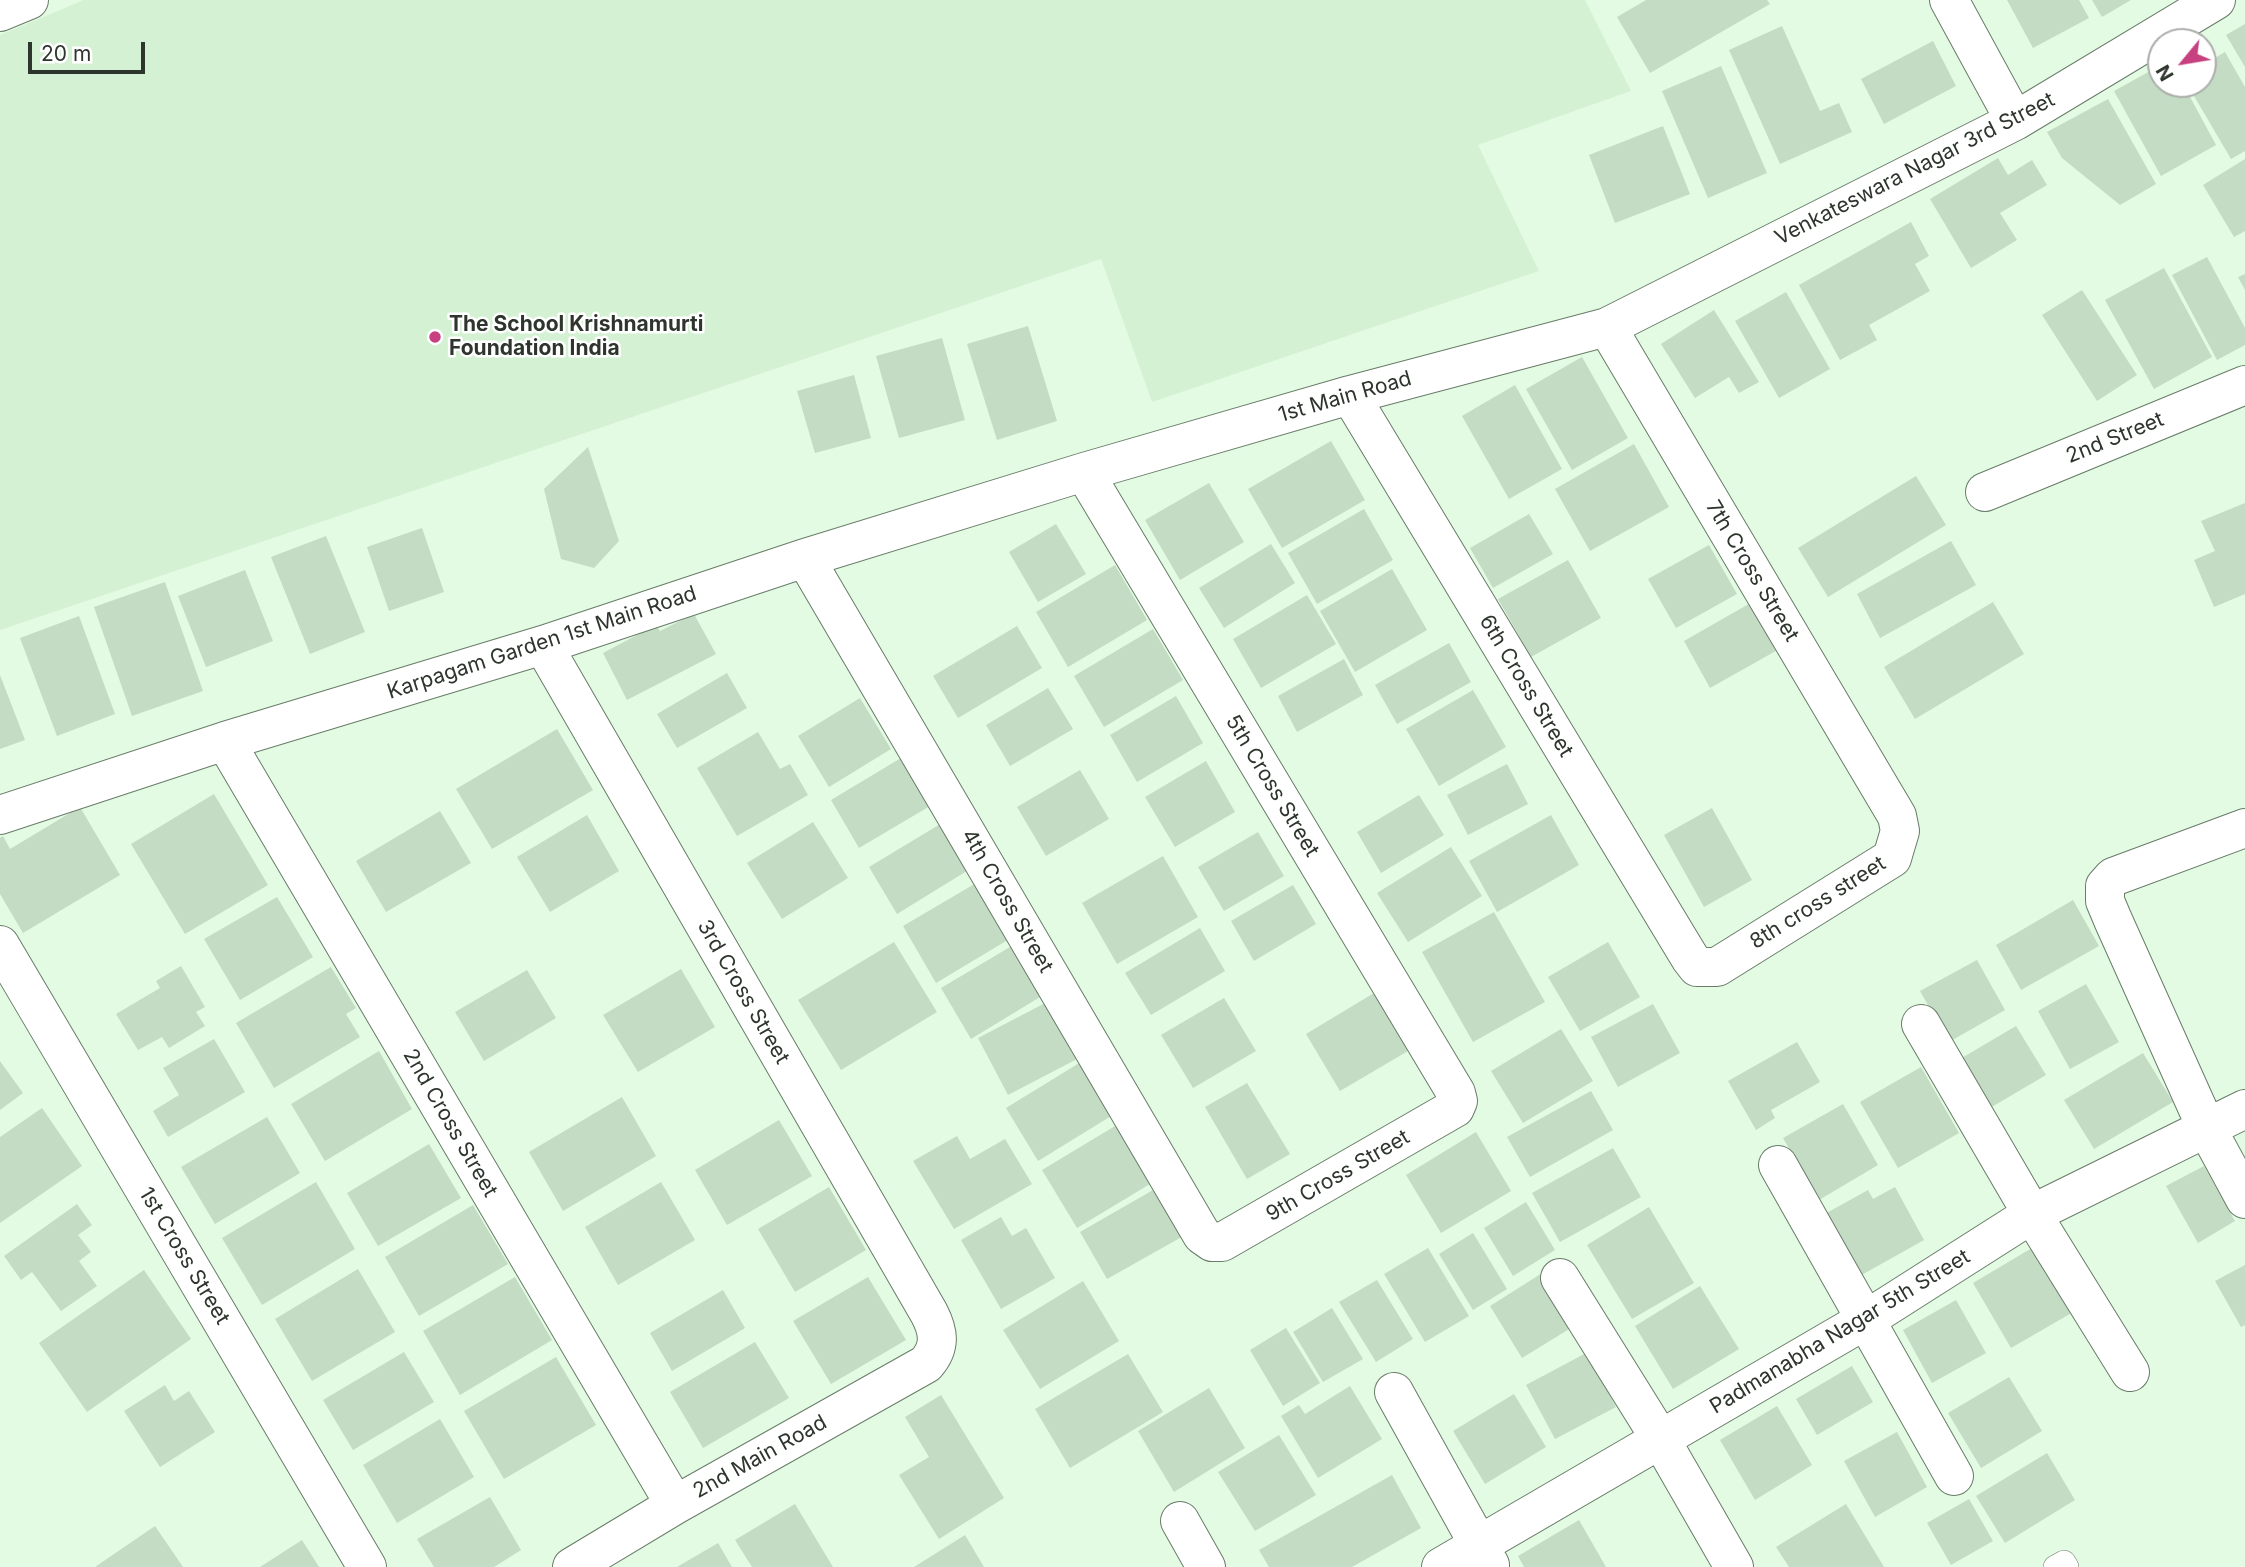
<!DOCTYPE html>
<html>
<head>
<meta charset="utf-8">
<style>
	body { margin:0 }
	#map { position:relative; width:2245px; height:1567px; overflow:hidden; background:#e3fae3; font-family:Inter,sans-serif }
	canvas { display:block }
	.north { position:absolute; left:2147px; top:28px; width:70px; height:70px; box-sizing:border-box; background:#fff; border:2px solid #abaeab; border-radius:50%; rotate:240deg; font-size:19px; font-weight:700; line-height:28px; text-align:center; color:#2d352d }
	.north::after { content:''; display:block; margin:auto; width:24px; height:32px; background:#c74080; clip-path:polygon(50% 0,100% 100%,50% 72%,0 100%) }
	.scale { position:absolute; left:28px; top:42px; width:117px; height:32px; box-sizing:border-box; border:4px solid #2d352d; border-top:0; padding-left:9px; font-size:21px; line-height:24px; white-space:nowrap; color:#2d352d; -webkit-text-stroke:5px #fff; paint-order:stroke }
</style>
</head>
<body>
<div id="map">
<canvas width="2245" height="1567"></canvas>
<div class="north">N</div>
<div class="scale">20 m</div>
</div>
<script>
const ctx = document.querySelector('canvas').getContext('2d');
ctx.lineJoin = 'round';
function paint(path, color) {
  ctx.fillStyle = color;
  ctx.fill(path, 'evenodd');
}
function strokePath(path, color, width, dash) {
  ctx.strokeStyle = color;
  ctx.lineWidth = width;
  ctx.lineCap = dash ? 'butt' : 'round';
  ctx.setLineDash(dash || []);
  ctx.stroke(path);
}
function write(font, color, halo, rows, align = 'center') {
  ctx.font = font + ' Inter,sans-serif';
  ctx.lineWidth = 5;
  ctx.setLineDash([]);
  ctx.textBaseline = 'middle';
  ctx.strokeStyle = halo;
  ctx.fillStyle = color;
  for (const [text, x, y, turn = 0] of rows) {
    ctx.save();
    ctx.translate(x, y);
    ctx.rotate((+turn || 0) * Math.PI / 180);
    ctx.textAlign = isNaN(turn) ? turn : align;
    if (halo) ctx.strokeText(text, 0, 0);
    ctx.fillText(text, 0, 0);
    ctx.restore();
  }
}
paint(new Path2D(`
	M84,0H1585L1631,91L1478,145L1539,271L1152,402L1101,259L0,630V35Z`), '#d5f1d4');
paint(new Path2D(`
	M1646,0H1767L1770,4L1650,73L1617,17Z
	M2007,0H2079L2089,18L2033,48Z
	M2092,0H2131L2102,17Z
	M2245,24V67L2226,35Z
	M1782,26L1820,111L1839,103L1852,132L1780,164L1729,50Z
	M1933,41L1956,86L1884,124L1861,79Z
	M2225,52L2245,87V151L2231,159L2187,84H2203V65Z
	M2161,65V84H2183L2216,145L2161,176L2114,91Z
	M1721,66L1767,173L1708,198L1662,91Z
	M2108,99L2156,184L2120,205L2062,158L2047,132Z
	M1663,126L1690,194L1615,223L1589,155Z
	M1998,158L2008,175L2032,160L2047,185L2000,213L2017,240L1971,268L1930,199Z
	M2245,159V231L2234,237L2203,185Z
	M1911,222L1929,256L1915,264L1930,291L1869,325L1877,340L1840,360L1799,285Z
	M2207,257L2245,328V345L2217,360L2172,275Z
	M2164,268L2212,357L2154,389L2105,300Z
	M2245,274V290L2238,277Z
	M2082,290L2137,375L2097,401L2042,315Z
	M1786,292L1830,369L1779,398L1735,321Z
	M1714,310L1759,382L1739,393L1729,377L1695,398L1661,344Z
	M1028,326L1057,421L997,440L967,344Z
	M942,338L965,420L899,438L876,356Z
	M1582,357L1628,438L1572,470L1526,389Z
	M854,375L871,438L815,453L797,391Z
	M1515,385L1562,469L1509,499L1462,416Z
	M1331,441L1365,500L1282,548L1248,489Z
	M1634,444L1669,507L1590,551L1555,489Z
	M588,447L619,541L594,568L561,559L544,489Z
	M1916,476L1946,525L1828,597L1798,548Z
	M1209,483L1244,542L1180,580L1145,520Z
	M2245,503V594L2214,607L2194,560L2215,551L2201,521Z
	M1364,509L1393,560L1317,604L1288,553Z
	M1529,514L1553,554L1493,588L1470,548Z
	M1056,524L1086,574L1038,602L1009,552Z
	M422,528L444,592L389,611L367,547Z
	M326,536L365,632L310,654L271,557Z
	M1951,541L1976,585L1880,638L1857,594Z
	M1271,544L1295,583L1224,628L1199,588Z
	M1709,545L1737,594L1676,628L1648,579Z
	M1568,560L1601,618L1531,657L1498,599Z
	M1115,565L1147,620L1068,667L1036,612Z
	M1392,569L1427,630L1355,672L1320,611Z
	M245,570L273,641L206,667L178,596Z
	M165,582L203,691L132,716L94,607Z
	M1307,595L1336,644L1261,688L1233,639Z
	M1754,601L1781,648L1710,688L1684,641Z
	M1993,602L2024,654L1915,719L1884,667Z
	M694,614L716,654L627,700L603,653L656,625L660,631Z
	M79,616L115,714L57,736L20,638Z
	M1017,626L1042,668L958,718L933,676Z
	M1153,629L1183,680L1104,727L1074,676Z
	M1449,643L1471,682L1397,724L1375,685Z
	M1344,659L1363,695L1297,732L1278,696Z
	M727,673L747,708L677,748L657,714Z
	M0,675L25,740L0,749Z
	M1048,688L1073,729L1010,766L986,725Z
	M1473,690L1506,747L1439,786L1406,729Z
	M1176,696L1203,743L1137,782L1110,735Z
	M860,698L891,749L829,787L798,736Z
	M557,729L593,790L492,849L456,789Z
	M758,732L780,769L790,764L808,795L737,836L697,768Z
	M901,758L930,806L859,848L831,800Z
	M1206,761L1235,812L1175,847L1145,797Z
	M1507,764L1528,804L1468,835L1447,795Z
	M1080,770L1109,819L1046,856L1017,807Z
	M214,794L268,885L185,934L131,844Z
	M1419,795L1444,835L1381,873L1357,832Z
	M80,807L120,875L23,933L0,894V838L3,836L10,849Z
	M1712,808L1752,880L1704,907L1664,835Z
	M440,811L471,863L386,912L356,861Z
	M587,815L619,871L550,912L517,857Z
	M1551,815L1579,865L1497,912L1469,861Z
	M813,822L848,878L782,919L747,863Z
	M942,823L970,869L897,914L869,867Z
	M1258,832L1284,876L1224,911L1198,867Z
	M1451,847L1482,896L1408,942L1377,893Z
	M1163,856L1198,917L1117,964L1082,903Z
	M983,879L1016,935L936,983L903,926Z
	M1293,885L1316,924L1254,961L1231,921Z
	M277,897L313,957L240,1000L204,939Z
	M2073,900L2099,946L2021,990L1996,945Z
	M1494,912L1545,1002L1473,1042L1422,952Z
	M1200,928L1225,971L1151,1015L1125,973Z
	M894,942L937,1012L841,1070L798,1000Z
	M1608,942L1640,997L1580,1031L1548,977Z
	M1015,944L1045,994L971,1039L941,988Z
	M1977,960L2005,1010L1949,1042L1920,991Z
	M181,966L205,1007L196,1012L205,1026L169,1048L162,1037L138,1050L116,1014L160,988L156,981Z
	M331,967L356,1008L346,1014L360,1037L274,1088L236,1023Z
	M681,969L715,1027L638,1072L603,1015Z
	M527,970L556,1018L484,1061L455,1012Z
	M2086,984L2119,1042L2070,1069L2038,1011Z
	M1374,993L1408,1051L1340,1091L1306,1034Z
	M1224,998L1256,1051L1193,1088L1161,1035Z
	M1049,1001L1079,1058L1008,1095L978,1038Z
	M1653,1004L1680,1053L1618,1087L1591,1037Z
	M2016,1026L2046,1075L1990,1108L1960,1059Z
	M1561,1029L1593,1081L1523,1123L1491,1071Z
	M214,1039L245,1092L168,1137L153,1111L179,1095L163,1068Z
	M1797,1042L1820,1082L1771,1110L1775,1118L1756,1130L1728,1081Z
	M379,1051L412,1109L325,1161L291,1104Z
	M2143,1053L2173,1102L2094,1149L2064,1100Z
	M1089,1057L1121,1110L1038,1161L1006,1108Z
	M0,1061L23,1093L0,1110Z
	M1921,1067L1959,1133L1898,1168L1860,1102Z
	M1247,1083L1290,1154L1247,1179L1205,1107Z
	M1591,1091L1613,1130L1530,1177L1507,1137Z
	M622,1097L656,1156L563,1211L529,1152Z
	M1843,1104L1878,1165L1819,1200L1783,1138Z
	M42,1108L82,1166L0,1223V1137Z
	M267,1117L300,1173L215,1224L181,1167Z
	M779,1120L812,1176L727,1225L695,1170Z
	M1125,1120L1160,1178L1077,1228L1042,1170Z
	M1476,1132L1511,1191L1441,1233L1406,1175Z
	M957,1136L970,1159L1005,1139L1032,1184L954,1229L913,1161Z
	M429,1144L461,1198L378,1246L347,1193Z
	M1613,1148L1641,1197L1560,1242L1532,1193Z
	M2204,1166L2235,1221L2198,1243L2166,1186Z
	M316,1182L355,1249L262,1305L222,1238Z
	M661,1182L695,1240L618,1285L585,1227Z
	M1160,1186L1187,1234L1107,1279L1080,1232Z
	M829,1187L866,1250L795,1292L758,1229Z
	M1895,1187L1924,1240L1858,1277L1823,1215L1868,1190L1873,1199Z
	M1526,1202L1555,1250L1513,1276L1484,1228Z
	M77,1204L92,1225L78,1235L91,1252L79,1261L97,1286L61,1311L32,1272L21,1280L4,1256Z
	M473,1205L508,1264L419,1316L385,1257Z
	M1649,1207L1694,1283L1632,1319L1587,1245Z
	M1001,1217L1012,1236L1026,1228L1055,1278L1001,1309L961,1240Z
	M1473,1233L1507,1289L1473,1310L1439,1254Z
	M2037,1245L2075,1311L2011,1348L1973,1283Z
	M1428,1248L1469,1316L1425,1342L1384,1274Z
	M2245,1265V1325L2241,1327L2215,1281Z
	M358,1269L395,1332L312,1381L275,1319Z
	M144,1270L191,1339L87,1412L39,1343Z
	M1547,1270L1579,1323L1522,1358L1490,1306Z
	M515,1277L552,1340L460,1395L423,1331Z
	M868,1277L906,1340L831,1384L793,1321Z
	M1377,1280L1413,1339L1376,1362L1339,1302Z
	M1083,1281L1119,1341L1040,1389L1003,1330Z
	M1700,1286L1739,1349L1673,1389L1635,1326Z
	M723,1290L745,1328L672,1371L650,1333Z
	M1956,1300L1986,1353L1932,1383L1903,1330Z
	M1332,1308L1363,1359L1323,1382L1293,1332Z
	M1286,1328L1320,1383L1283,1406L1250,1350Z
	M755,1342L789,1398L703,1448L670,1392Z
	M404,1352L434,1402L353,1450L323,1400Z
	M1588,1352L1616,1407L1555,1439L1526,1385Z
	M1128,1354L1163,1412L1070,1468L1035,1409Z
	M556,1357L596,1425L504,1479L464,1411Z
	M1852,1366L1873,1402L1817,1435L1796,1399Z
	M2009,1377L2042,1431L1981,1468L1948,1413Z
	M165,1385L174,1401L189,1391L215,1432L160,1467L124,1411Z
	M1350,1386L1382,1439L1318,1478L1281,1416L1299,1405L1305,1414Z
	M1209,1388L1245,1448L1174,1492L1138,1431Z
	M1514,1394L1546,1447L1485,1484L1453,1431Z
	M941,1395L1004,1498L939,1539L899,1475L929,1457L905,1417Z
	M1777,1406L1812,1465L1755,1500L1720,1440Z
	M440,1419L474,1477L397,1523L363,1465Z
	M1897,1432L1927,1487L1875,1517L1844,1461Z
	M1279,1435L1316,1495L1255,1531L1218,1472Z
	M2047,1453L2075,1500L2005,1543L1976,1496Z
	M1392,1475L1421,1528L1352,1567H1269L1259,1550Z
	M490,1497L521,1550L494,1567H434L417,1539Z
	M1969,1499L1993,1541L1951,1565L1927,1523Z
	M795,1504L833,1567H752L735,1540Z
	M1846,1504L1884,1567H1789L1776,1547Z
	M1579,1520L1606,1567H1524L1518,1556Z
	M155,1526L183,1567H95Z
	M965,1535L984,1567H914Z
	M302,1540L319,1567H260Z
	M718,1543L732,1567H677Z`), '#c4dbc4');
const lane = new Path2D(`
	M2055,1567L2064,1562L2067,1567`);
const street = new Path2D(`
	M1949,0L2015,121
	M1350,395L1690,958L1697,967H1717L1892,858L1900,831L1897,816L1607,327
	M1985,492L2245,385
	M805,558L1202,1235L1212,1242H1222L1455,1108L1458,1101L1456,1093L1084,472
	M543,645L929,1313C939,1332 941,1347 926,1364L675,1505L572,1567
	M225,741L675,1505
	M0,815L225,741L543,645L805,558L1084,472L1350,395L1607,327L2015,121L2216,0
	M2245,828L2113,877L2105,886V901L2113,920L2206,1127L2245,1199
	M0,945L367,1567
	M1921,1024L2032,1214L2130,1372
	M1778,1165L1954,1476
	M1560,1278L1661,1440L1734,1567
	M1394,1392L1490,1565
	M1180,1521L1206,1567
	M1441,1567L1867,1319L2032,1214L2245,1109`);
const secondary = new Path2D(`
	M0,12L29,0`);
strokePath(lane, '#687c68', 24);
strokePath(street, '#687c68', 40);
strokePath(secondary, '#687c68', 40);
strokePath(lane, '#fff', 23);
strokePath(street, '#fff', 38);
strokePath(secondary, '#fff', 38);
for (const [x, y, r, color] of [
	[435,337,7,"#c74080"]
]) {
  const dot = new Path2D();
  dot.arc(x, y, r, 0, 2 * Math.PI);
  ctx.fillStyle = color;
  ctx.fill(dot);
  strokePath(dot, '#fff', 2.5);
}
write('21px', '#2d352d', '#fff', [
	["Venkateswara Nagar 3rd Street",1915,169,-27],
	["1st Main Road",1345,397,-16],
	["2nd Street",2115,438,-22],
	["7th Cross Street",1752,571,59],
	["Karpagam Garden 1st Main Road",542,643,-18],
	["6th Cross Street",1526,686,59],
	["5th Cross Street",1272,786,59],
	["4th Cross Street",1007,901,60],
	["8th cross street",1818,903,-32],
	["3rd Cross Street",743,992,60],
	["2nd Cross Street",450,1123,60],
	["9th Cross Street",1338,1176,-30],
	["1st Cross Street",184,1256,59],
	["Padmanabha Nagar 5th Street",1840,1332,-31],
	["2nd Main Road",760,1457,-29]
]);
write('bold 21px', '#2d352d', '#fff', [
	["The School Krishnamurti",449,325],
	["Foundation India",449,349]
], 'left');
</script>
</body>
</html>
